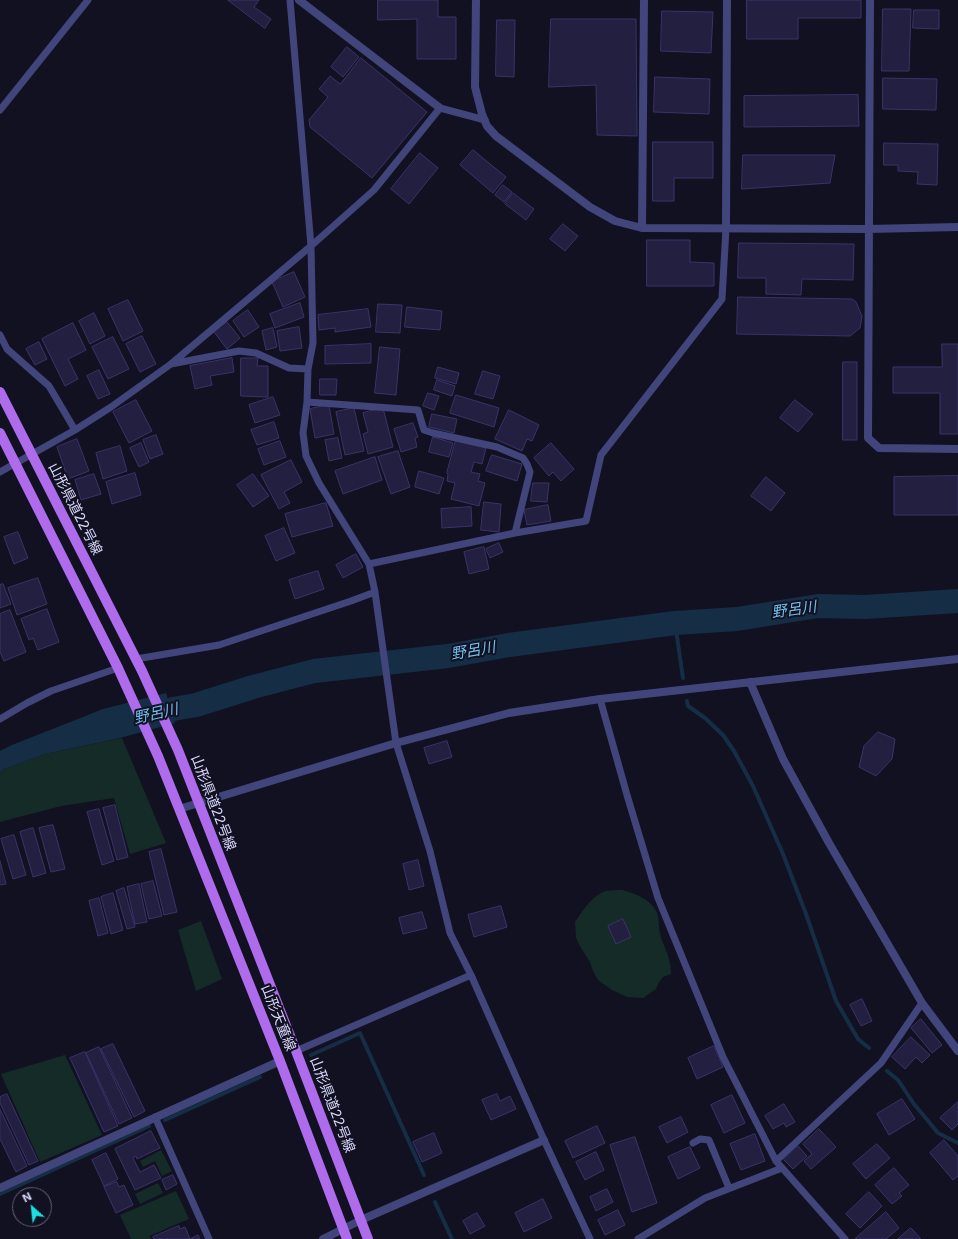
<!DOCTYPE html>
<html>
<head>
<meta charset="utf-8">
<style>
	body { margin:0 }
	#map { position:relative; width:958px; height:1239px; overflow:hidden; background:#121122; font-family:Inter,sans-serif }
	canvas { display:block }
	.north { position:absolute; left:12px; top:1187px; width:40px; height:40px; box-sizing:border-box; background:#121122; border:1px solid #616078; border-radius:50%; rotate:333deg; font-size:11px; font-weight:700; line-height:16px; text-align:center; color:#d7d7fa }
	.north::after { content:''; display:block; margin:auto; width:14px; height:18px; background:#1ce0df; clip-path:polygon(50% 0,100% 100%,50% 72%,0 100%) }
</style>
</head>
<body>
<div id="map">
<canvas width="958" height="1239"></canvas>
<div class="north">N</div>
</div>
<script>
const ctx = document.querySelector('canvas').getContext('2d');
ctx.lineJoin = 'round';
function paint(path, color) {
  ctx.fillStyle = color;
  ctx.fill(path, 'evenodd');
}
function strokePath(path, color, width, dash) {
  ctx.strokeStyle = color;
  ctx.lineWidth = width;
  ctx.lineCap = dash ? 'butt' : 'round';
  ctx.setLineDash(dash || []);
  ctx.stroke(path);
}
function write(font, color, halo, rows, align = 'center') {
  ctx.font = font + ' Inter,"Noto Sans JP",sans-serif';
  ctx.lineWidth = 4;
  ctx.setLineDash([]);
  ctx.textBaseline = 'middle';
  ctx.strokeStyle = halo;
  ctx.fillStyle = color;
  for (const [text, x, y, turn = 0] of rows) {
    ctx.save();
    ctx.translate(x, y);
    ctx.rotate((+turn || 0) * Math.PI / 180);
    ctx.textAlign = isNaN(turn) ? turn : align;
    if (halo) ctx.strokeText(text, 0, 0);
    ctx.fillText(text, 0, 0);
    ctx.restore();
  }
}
paint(new Path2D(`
	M122,738L166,843L130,854L114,798L61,806L0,822V772L4,769L45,754Z
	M622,890C636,894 654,900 658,916C659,923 659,931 661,938C666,950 671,960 671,974L663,977L659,982L656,989L643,998L627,997L612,990L598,980L593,971L590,962L581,948L576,938L575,922C583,911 592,895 606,891C611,890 617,890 622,890Z
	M201,921L222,979L196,991L178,930Z
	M65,1055L102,1135L40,1162L1,1074Z
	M161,1150L172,1171L162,1176L155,1161L143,1167L140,1161Z
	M158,1183L163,1193L140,1204L135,1194Z
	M176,1191L189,1219L149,1236L151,1239H131L120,1215Z`), '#152b28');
paint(new Path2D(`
	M166,693L175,723L116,739L45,754L4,769L0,772V751L12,745L103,709Z`), '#162d46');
strokePath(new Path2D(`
	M675,623L683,678
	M687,701L688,706L705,718L723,735L734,751L753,786L783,854L806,914L836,1001L858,1039L869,1048
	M311,1055L360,1033L424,1175
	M887,1071L898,1080L914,1104L938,1133L958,1143
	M165,1120L260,1077
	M0,1194L149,1126
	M435,1202L452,1239`), '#162d46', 4);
strokePath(new Path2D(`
	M139,719L154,716L173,709L196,705L253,687L314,671L448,656L509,645L675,623L737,619L818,606L865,607L958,601`), '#162d46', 24);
const building = new Path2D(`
	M228,0H259L254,7L271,19L265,28Z
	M378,0H438V17H456V59H417V19L378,20Z
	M747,0H861V18H798V39H747Z
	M883,9H911L909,71H882Z
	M914,10H939V29L913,28Z
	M662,11L713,12L711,53L661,51Z
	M551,19H636L637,136L597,135L596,85L549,87Z
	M497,20H515L514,77L496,76Z
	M347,47L359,57L343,77L331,67Z
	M361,58L427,112L372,178L310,127L309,120L328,97L319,89L330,76L340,84Z
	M655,77L710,79L709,114L654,112Z
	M883,78L937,79L936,110L883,109Z
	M858,95L859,126L744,127V96Z
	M653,142H713V178H674V201H653Z
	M884,143L938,144L937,185L917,184L918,172L898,171V165H884Z
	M473,150L506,177L493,193L460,165Z
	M420,153L438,168L409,204L391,189Z
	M743,155H835L830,183L742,189Z
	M503,185L512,192L504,202L495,195Z
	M513,193L534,209L526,220L505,204Z
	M563,224L578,236L565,251L550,239Z
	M647,240H690V262L714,263V286H647Z
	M739,243L854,244L853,280L802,279L801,295L766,294V278H738Z
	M294,272L305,297L283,307L272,282Z
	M738,297L852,299L856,302L862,316L860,328L850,336L737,334Z
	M128,300L143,331L123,341L108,309Z
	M300,303L304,317L275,328L270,314Z
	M378,304L402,305L400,333L376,332Z
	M407,307L442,311L440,330L405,327Z
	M368,309L371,327L335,332V328L319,330L318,315Z
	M248,310L259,327L244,337L233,321Z
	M94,313L105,336L90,344L79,321Z
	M227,322L240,338L227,349L214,332Z
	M73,323L86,350L68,359L78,379L65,386L42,339Z
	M299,327L302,348L280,351L277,331Z
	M273,328L277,347L266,350L262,331Z
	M142,336L156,364L140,372L126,344Z
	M113,337L129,369L108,379L92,347Z
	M39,342L47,359L35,365L26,349Z
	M371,344V363L325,364V346Z
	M942,344H958V434H940V393H893V367H942Z
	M380,347L400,349L396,395L375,393Z
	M232,358L234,372L210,376L212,385L195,389L190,366Z
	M241,358H258L257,366H268V397L241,396Z
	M843,362H857V440H843Z
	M438,367L459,373L456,384L435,378Z
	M99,370L110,394L98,399L87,376Z
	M483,371L500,376L493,399L475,394Z
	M320,379H337L336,395H320Z
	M437,380L455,386L452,396L434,390Z
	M428,393L439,396L434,410L423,406Z
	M456,395L499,408L494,427L450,413Z
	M273,397L280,415L255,423L249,405Z
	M136,400L152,431L129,443L113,412Z
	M795,400L813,414L798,432L780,418Z
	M329,405L334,434L315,438L310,409Z
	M354,408L364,451L345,455L336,412Z
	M383,408L393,447L368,454L363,434L368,432L363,413Z
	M509,410L539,425L532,441L527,439L522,451L495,439Z
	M432,414L457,419L454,433L429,427Z
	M274,422L279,438L257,445L251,430Z
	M413,423L418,437L415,438L417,447L401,452L394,429Z
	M156,435L163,454L150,459L143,440Z
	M433,437L453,443L449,457L429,452Z
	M338,438L342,458L329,461L325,440Z
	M77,439L89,471L68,479L57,447Z
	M456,440L486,448L482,464L474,462L471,472L480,474L478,481L485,483L479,506L451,499L455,483L447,481L448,474L447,473Z
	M280,441L286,457L264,465L258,449Z
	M141,443L149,462L139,467L130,448Z
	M551,443L574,469L561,481L553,472L549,476L534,458Z
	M120,446L127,471L103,479L96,453Z
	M398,451L410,487L391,494L378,457Z
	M492,455L522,464L517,481L486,471Z
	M375,457L382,480L343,494L335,471Z
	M291,460L302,482L284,492L290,503L279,509L261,475Z
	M419,471L444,478L439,494L415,487Z
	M135,473L141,495L112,504L106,482Z
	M94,474L101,494L81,500L75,480Z
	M253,474L269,496L253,507L237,485Z
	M958,476V515H894V477Z
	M766,477L785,493L771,511L751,496Z
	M533,483H549L547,502L531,501Z
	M484,502L501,504L499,532L481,530Z
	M326,503L333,526L292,537L285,514Z
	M548,505L551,521L527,525L524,510Z
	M471,507L472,526L442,528L441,509Z
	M284,528L295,553L276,561L265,536Z
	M18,532L28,558L14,564L4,537Z
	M499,543L503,552L490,558L486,549Z
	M484,547L489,569L469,574L464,552Z
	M356,554L363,567L343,578L336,565Z
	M318,571L324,589L295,599L289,580Z
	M38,578L47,604L17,615L8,588Z
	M3,584L11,604L0,608V585Z
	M47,609L59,642L38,650L33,638L29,640L21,619Z
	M10,610L26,652L4,661L0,652V614Z
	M878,732L895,739L892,759L876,776L859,767L864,746Z
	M447,741L452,757L429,764L424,748Z
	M115,805L128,857L117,860L103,808Z
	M99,809L114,861L102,865L87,812Z
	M53,825L65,869L51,872L39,828Z
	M33,828L46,873L33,877L20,832Z
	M14,835L26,875L13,879L1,839Z
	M161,849L177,912L164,915L149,852Z
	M418,860L424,886L409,890L403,864Z
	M0,861L6,884L0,885Z
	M153,881L162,916L149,919L141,884Z
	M139,884L147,922L135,924L127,887Z
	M124,888L135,927L127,929L116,891Z
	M113,893L123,930L111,934L101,897Z
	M99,898L108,933L98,936L89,901Z
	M501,906L507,927L474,937L468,915Z
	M422,912L427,928L403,934L399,918Z
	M623,919L631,937L616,944L608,926Z
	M862,999L872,1021L861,1026L850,1005Z
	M921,1019L942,1045L932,1053L911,1028Z
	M911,1037L930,1055L922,1063L916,1057L905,1069L892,1057Z
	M113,1044L145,1111L134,1117L101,1049Z
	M714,1046L723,1067L697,1079L688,1058Z
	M99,1047L132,1118L119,1124L86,1053Z
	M85,1052L118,1126L104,1132L70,1058Z
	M7,1094L38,1161L29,1165L0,1103V1097Z
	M497,1094L500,1101L510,1096L516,1109L491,1120L482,1100Z
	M732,1095L745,1123L724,1133L711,1105Z
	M902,1099L915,1119L889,1135L877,1114Z
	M958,1102V1124L952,1130L940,1118Z
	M784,1104L795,1122L786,1127L784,1123L773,1129L765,1116Z
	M0,1109L27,1166L16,1172L0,1139Z
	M681,1117L688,1132L667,1143L659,1127Z
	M597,1126L605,1143L573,1158L565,1141Z
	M819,1129L836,1147L811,1169L804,1161L812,1154L803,1144Z
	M151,1131L160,1148L137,1159L136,1156L133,1158L140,1172L154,1165L161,1178L135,1190L115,1149Z
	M434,1133L442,1153L422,1162L413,1142Z
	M755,1134L765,1161L741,1170L730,1144Z
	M635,1137L657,1203L632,1212L610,1145Z
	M944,1140L958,1156V1176L953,1180L930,1153Z
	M877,1144L890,1158L866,1179L853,1164Z
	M798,1146L807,1156L793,1169L784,1160Z
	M690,1147L700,1168L678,1179L668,1157Z
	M596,1152L604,1170L585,1180L576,1162Z
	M106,1153L118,1179L104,1186L92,1160Z
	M894,1168L909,1185L899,1193L902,1196L892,1204L875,1185Z
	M173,1175L177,1184L166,1190L162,1180Z
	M117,1182L119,1187L124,1185L133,1205L116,1213L104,1187Z
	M607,1189L613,1202L596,1211L590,1197Z
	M869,1192L882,1206L860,1228L846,1214Z
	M543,1199L552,1218L524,1232L515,1213Z
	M618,1210L625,1225L605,1235L598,1220Z
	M886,1212L899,1228L886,1239H855Z
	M477,1213L485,1226L470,1234L463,1221Z
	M179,1226L180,1229L185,1227L190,1239L198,1235L200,1239H154L153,1237Z
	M911,1228L921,1239H898Z`);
paint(building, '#221f40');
strokePath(building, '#393469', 1);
strokePath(new Path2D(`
	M290,0L311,246L313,343L308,369L307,402L303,433L306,456L319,483L369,564L375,592L396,743L430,851L450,933L471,975L544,1140L590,1239
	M0,110L88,0
	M0,335L7,349L49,386L75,430
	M171,364L239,351L256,353L289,368L308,369
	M307,402L418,410L424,430L433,433L497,447L523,458L527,464L530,472L515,533
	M0,472L75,430L111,407L171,364L311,246L374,190L440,108L485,120
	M369,564L515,533L586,521L601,455L722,299L726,228
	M136,659L219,645L351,601L375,592
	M600,699L627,795L658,898L723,1057L776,1161L845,1239
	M0,719L27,703L51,691L118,668
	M296,1051L471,975
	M155,1117L209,1239
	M693,1143L700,1139L709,1140L729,1188
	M776,1161L881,1063L922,1003
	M638,1239L705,1198L782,1168`), '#42457b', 7);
strokePath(new Path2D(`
	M299,0L440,108
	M476,0L475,87L482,114L487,126L496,136L590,207L615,221L642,228L868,229L958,227
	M870,0L868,438L879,448L958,449
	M642,228L644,0
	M726,228L727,0
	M750,682L783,759L829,843L922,1003L958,1051
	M179,809L396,743L509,713L600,699L958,659
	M0,1188L280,1061
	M323,1239L361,1220L544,1140`), '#42457b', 8);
strokePath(new Path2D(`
	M0,392L142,671L178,750L296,1051L368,1239
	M0,433L118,668L158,756L280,1061L347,1239`), '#ae6bec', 10);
write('14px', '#d7d7fa', '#121122', [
	["山形県道22号線",75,509,63],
	["山形県道22号線",213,803,69],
	["山形天童線",278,1018,68],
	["山形県道22号線",332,1105,69]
]);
write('italic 15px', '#71c1ed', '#121122', [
	["野呂川",794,610,-8],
	["野呂川",473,651,-10],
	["野呂川",156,714,-13]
]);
</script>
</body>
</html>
